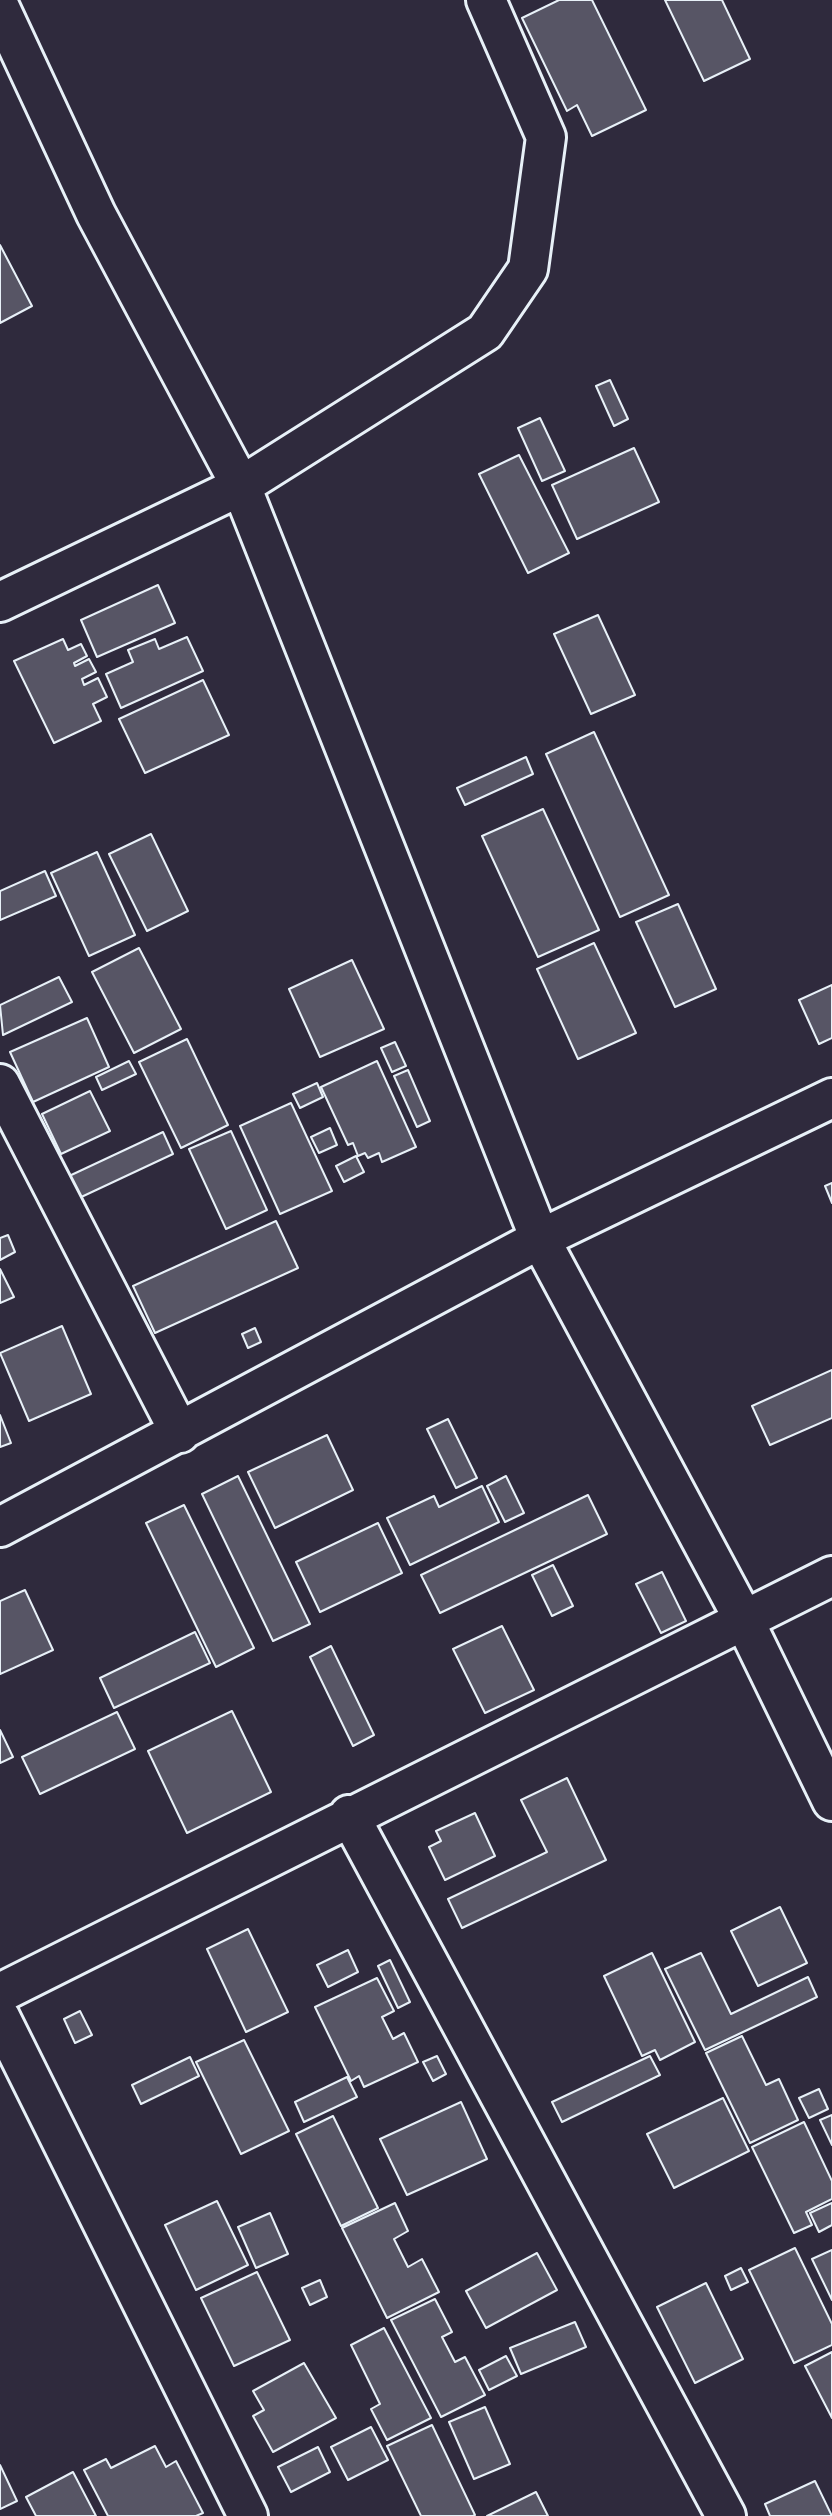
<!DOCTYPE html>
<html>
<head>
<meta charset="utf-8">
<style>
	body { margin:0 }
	canvas { display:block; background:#2f2a3d }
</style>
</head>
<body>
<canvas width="832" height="2516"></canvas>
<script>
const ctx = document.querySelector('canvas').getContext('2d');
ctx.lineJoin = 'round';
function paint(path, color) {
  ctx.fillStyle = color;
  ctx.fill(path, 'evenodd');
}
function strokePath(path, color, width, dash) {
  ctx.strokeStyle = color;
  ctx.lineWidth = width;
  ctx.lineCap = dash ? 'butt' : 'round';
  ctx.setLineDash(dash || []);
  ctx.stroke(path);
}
const building = new Path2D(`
	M559,0H592L646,110L592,136L577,105L567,111L522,18Z
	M665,0H722L750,59L704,81Z
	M0,245L32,306L0,323Z
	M610,380L628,419L614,426L596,386Z
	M540,418L565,471L542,481L518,428Z
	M634,448L659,502L577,539L552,485Z
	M519,455L569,553L528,573L479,474Z
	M158,585L175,623L97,657L81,620Z
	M598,615L635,695L591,714L554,634Z
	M187,637L203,671L121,708L106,674L133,662L128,650L155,639L159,649Z
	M63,639L68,650L81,644L87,656L74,663L75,666L89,659L96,672L82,679L84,685L98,678L107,697L93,704L101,721L54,743L14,661Z
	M203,680L229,735L145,773L119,719Z
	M594,732L669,895L620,917L546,754Z
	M526,757L533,774L465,805L457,788Z
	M543,809L599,930L538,957L482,836Z
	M151,834L188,911L147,931L109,854Z
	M97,852L135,935L89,956L51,873Z
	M45,871L56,896L0,920V891Z
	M678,904L716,989L675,1007L636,922Z
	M594,943L636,1033L578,1059L537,969Z
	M139,948L181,1029L134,1053L92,972Z
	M352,960L384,1029L320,1057L289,989Z
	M59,977L72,1002L3,1035L0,1005Z
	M832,985V1038L819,1044L799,1000Z
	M87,1018L109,1067L33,1102L10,1052Z
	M187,1039L228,1125L181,1148L139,1062Z
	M395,1042L406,1066L392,1072L381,1048Z
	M129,1061L136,1074L102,1090L96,1077Z
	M377,1061L416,1147L382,1162L379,1153L368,1158L365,1153L358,1156L353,1143L348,1145L321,1087Z
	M408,1070L430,1121L417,1127L394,1076Z
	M317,1083L323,1097L300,1108L293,1094Z
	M90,1091L110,1131L61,1154L42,1114Z
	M291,1103L332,1191L280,1214L240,1126Z
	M330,1128L337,1145L319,1153L311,1137Z
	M231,1131L267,1210L226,1229L189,1149Z
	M163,1132L173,1154L77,1199L67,1177Z
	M356,1156L364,1172L344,1182L336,1166Z
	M832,1183V1203L825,1186Z
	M276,1221L298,1268L155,1333L133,1286Z
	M8,1235L15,1252L0,1260V1238Z
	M0,1269L14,1297L0,1303Z
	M62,1326L91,1394L29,1421L0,1353Z
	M255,1328L261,1342L248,1348L242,1334Z
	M832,1370V1418L770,1445L752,1406Z
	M0,1415L11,1443L0,1447Z
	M448,1419L477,1478L456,1488L427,1429Z
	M327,1435L353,1490L275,1528L248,1472Z
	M238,1476L310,1624L273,1641L202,1494Z
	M506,1476L524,1513L505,1522L487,1486Z
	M482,1486L499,1522L410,1565L387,1518L434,1496L439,1507Z
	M588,1495L607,1534L440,1613L421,1575Z
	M184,1505L254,1648L216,1667L146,1523Z
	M378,1523L402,1573L320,1612L296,1562Z
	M553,1565L573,1606L552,1616L532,1575Z
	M662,1572L686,1621L661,1633L636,1584Z
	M25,1590L53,1650L0,1674V1601Z
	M502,1626L534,1690L485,1713L453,1649Z
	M195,1632L210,1663L114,1708L100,1678Z
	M331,1646L374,1735L353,1746L310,1657Z
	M232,1711L271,1792L187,1833L148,1751Z
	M117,1712L135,1749L40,1794L22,1757Z
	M0,1730L13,1757L0,1763Z
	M567,1778L606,1860L462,1928L448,1899L547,1852L521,1800Z
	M475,1813L495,1856L445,1880L429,1847L441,1841L436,1831Z
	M780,1907L807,1963L758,1986L731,1931Z
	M248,1929L288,2012L246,2032L207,1949Z
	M348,1950L358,1972L328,1987L317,1965Z
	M652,1953L695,2042L660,2060L655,2050L642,2056L604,1976Z
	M701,1953L731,2014L808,1977L817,1997L705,2050L665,1969Z
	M390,1960L410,2002L398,2008L378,1966Z
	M377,1978L394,2011L382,2017L393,2039L404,2033L418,2062L364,2087L359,2076L351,2081L315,2007Z
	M80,2011L92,2035L75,2043L64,2019Z
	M742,2036L766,2085L779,2079L798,2120L750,2143L706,2053Z
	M244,2040L289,2131L241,2154L196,2062Z
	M437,2056L446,2074L433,2081L423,2062Z
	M650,2056L660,2075L562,2122L552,2102Z
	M190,2057L199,2076L141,2104L132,2085Z
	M347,2077L357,2097L304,2122L295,2102Z
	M819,2089L828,2109L809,2118L799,2098Z
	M723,2098L749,2151L674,2188L647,2134Z
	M461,2102L487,2159L407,2195L380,2139Z
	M832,2115V2145L820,2120Z
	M333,2116L378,2208L341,2226L296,2134Z
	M804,2122L832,2181V2199L806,2212L812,2225L794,2233L752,2147Z
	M217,2201L248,2265L196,2290L165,2225Z
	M395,2203L408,2231L394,2239L408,2267L422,2259L439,2292L387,2318L342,2228Z
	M832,2203V2225L819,2232L810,2213Z
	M270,2213L288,2254L256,2268L238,2227Z
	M795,2248L832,2324V2345L794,2363L749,2270Z
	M832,2250V2300L812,2259Z
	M537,2253L557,2290L486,2328L466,2291Z
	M741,2268L748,2282L731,2290L725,2276Z
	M257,2272L290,2340L234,2366L201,2298Z
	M320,2280L327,2297L310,2305L302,2288Z
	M706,2283L743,2359L695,2383L657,2307Z
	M435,2299L452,2332L442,2337L455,2362L465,2357L485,2395L441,2417L391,2320Z
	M575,2322L586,2347L521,2374L510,2348Z
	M384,2328L431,2418L387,2440L371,2409L380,2404L351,2345Z
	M832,2352V2418L805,2366Z
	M506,2356L517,2376L489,2390L479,2370Z
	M304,2363L336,2418L273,2452L253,2416L264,2410L253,2391Z
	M485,2407L510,2464L474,2479L449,2422Z
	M432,2425L475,2515L473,2516H421L387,2446Z
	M371,2427L388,2460L348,2480L331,2447Z
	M155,2446L166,2467L176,2461L203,2513L196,2516H108L84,2470L106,2459L111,2468Z
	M318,2447L330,2472L291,2492L278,2467Z
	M0,2465L17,2501L0,2509Z
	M73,2472L96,2516H36L26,2497Z
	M815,2481L832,2516H770L765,2504Z
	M536,2492L548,2516H487Z`);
paint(building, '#575565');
strokePath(building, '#e8f1f8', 2);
const minor = new Path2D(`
	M0,8L96,214L241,486L540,1239L743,1618L832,1801
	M0,602L241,486L485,332L528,269L546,137L486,0
	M0,1084L180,1433
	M0,1527L540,1239L832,1098
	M349,1815L726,2516
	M0,1993L832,1576
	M0,2017L248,2516`);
strokePath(minor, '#e8f1f8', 44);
strokePath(minor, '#2f2a3d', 38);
</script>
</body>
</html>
